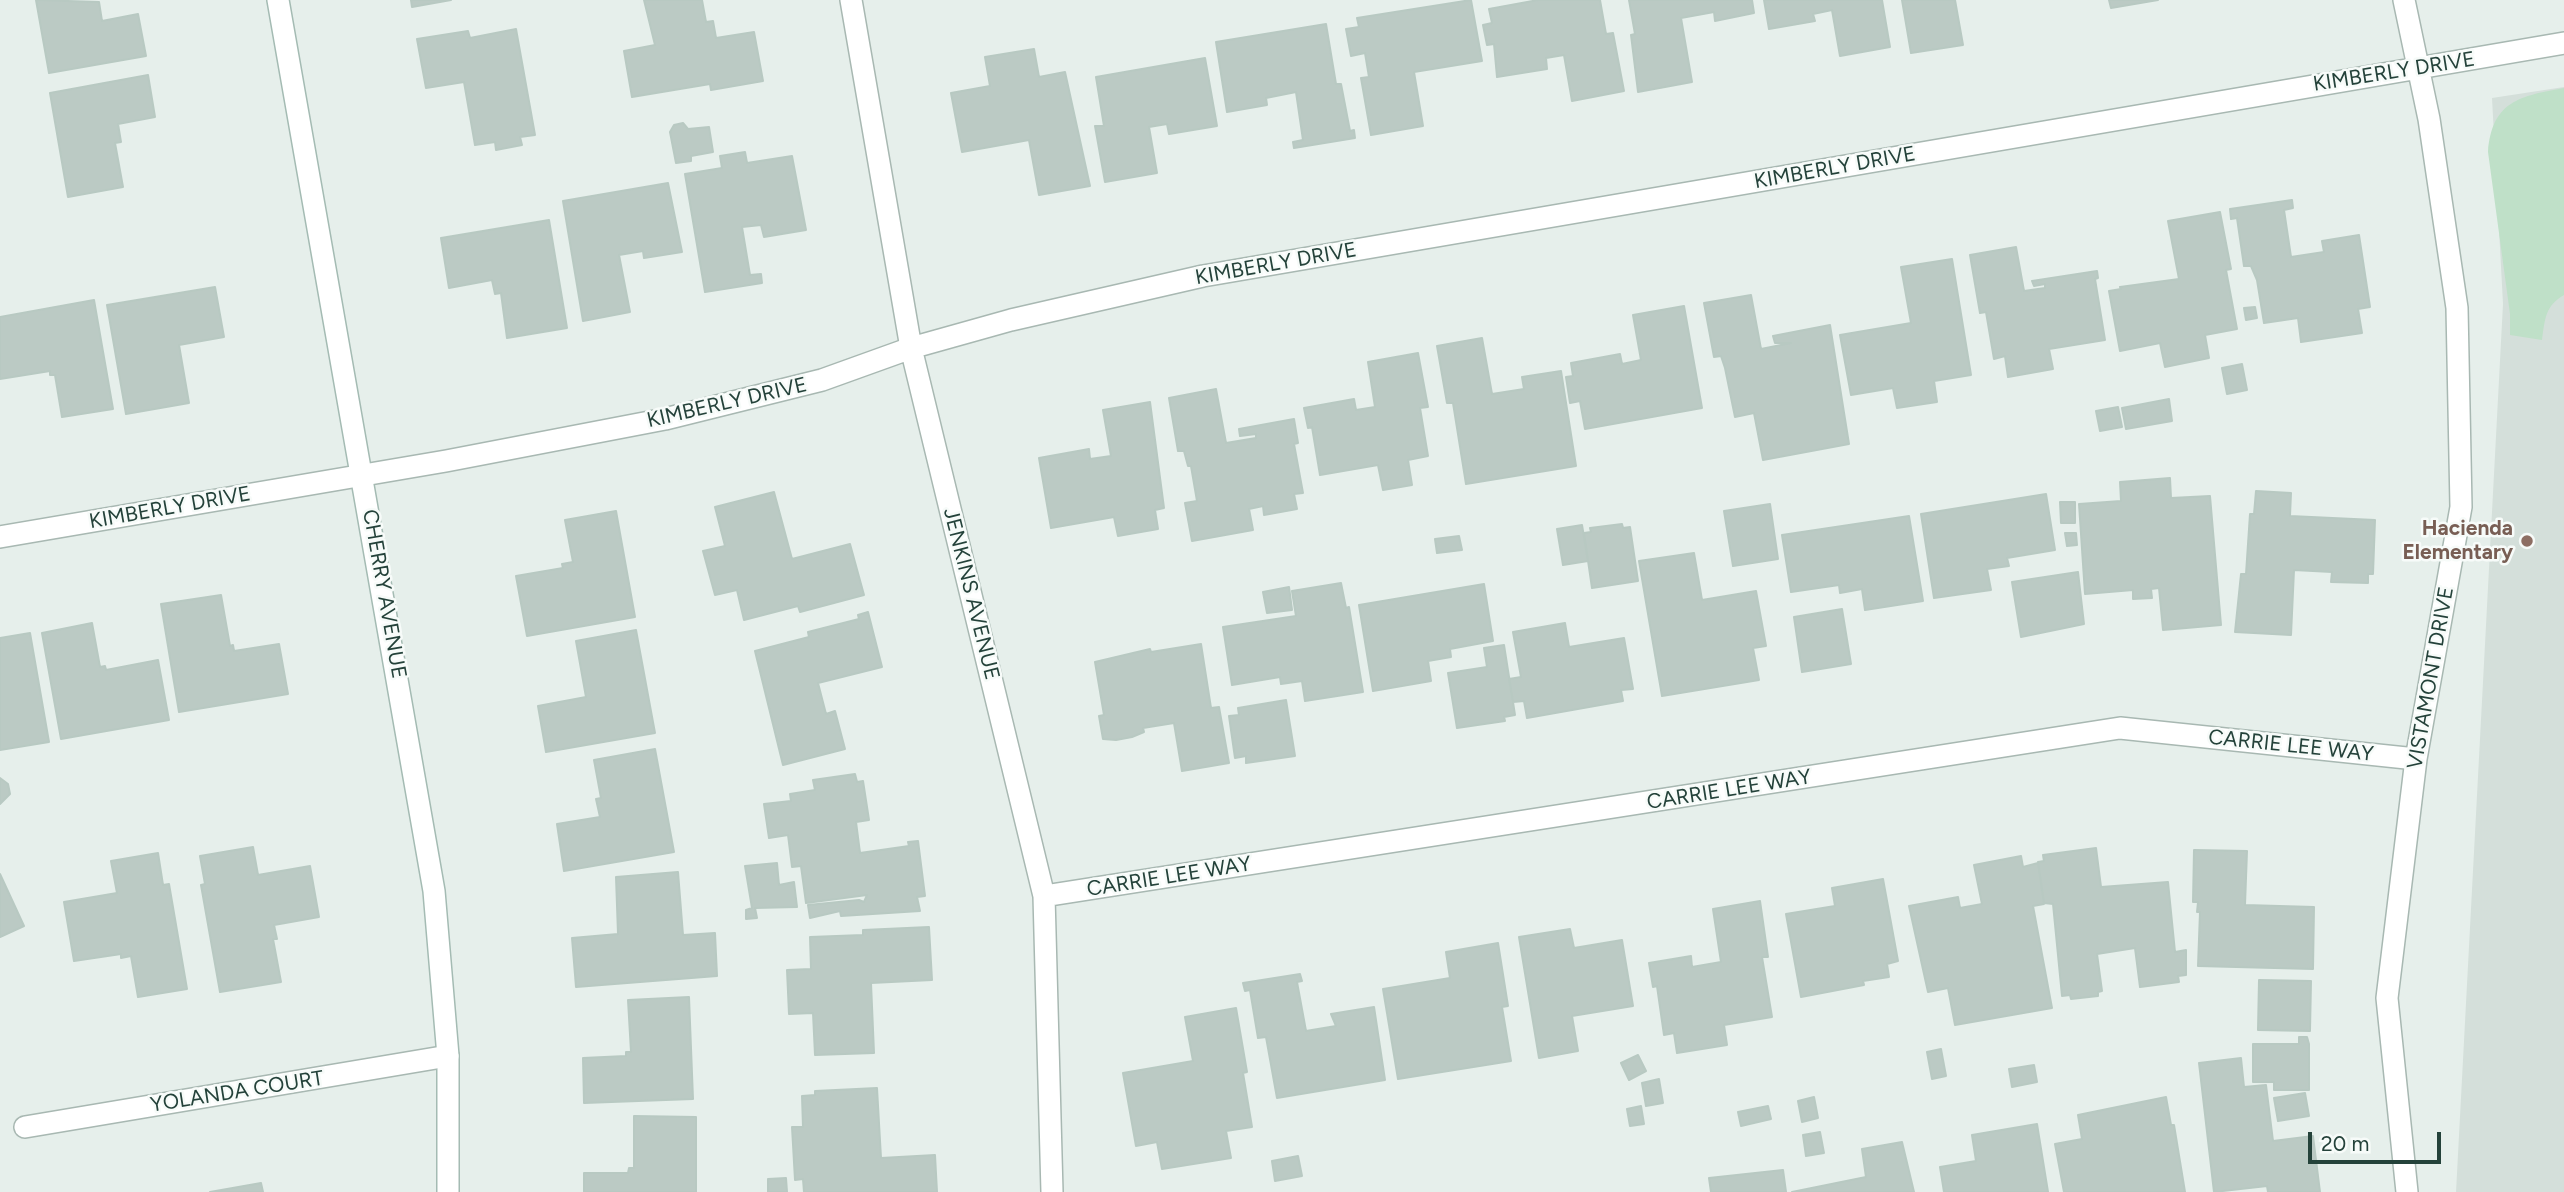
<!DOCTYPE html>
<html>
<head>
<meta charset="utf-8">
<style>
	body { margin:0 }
	#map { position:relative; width:2564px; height:1192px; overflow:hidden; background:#e6efeb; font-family:Figtree,sans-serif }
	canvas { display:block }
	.scale { position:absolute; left:2308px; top:1132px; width:133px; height:32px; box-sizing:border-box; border:4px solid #24423a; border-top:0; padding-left:9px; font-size:21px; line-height:24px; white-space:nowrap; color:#24423a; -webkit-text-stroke:5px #f7fbf9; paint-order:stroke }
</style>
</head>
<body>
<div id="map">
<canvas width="2564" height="1192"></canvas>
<div class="scale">20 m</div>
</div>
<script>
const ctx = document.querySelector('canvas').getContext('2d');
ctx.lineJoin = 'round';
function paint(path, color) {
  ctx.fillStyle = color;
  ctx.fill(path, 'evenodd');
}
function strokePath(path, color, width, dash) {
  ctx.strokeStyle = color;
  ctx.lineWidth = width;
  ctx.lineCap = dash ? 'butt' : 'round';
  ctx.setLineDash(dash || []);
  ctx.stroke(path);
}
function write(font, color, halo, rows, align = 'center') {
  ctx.font = font + ' Figtree,sans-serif';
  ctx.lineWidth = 5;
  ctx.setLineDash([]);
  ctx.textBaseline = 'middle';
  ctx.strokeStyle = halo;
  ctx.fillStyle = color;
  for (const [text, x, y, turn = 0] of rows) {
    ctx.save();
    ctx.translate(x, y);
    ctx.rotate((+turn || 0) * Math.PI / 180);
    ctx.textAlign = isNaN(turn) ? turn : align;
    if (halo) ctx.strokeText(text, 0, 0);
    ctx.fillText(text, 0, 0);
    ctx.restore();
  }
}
paint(new Path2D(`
	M2564,87V1192H2456L2503,304L2492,98Z`), '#d4dfda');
paint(new Path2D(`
	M2564,88V295C2545,306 2545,319 2542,340L2510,335V314L2488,152C2492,101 2520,96 2564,88Z`), '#bfe0c8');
const building = new Path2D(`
	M36,0L99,2L102,21L138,14L146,56L49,73Z
	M411,0H451L412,7Z
	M644,0H702L706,22L713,21L716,38L754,32L763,81L711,90L710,84L632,97L624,51L655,45Z
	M1471,0L1482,61L1414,72L1423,126L1371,135L1361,78L1369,77L1365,53L1351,56L1346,29L1359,27L1357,18Z
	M1538,0H1600L1606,34L1613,33L1624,91L1572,101L1564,55L1546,58L1547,69L1497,77L1494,44L1487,45L1483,25L1492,23L1489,9Z
	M1629,0H1752L1754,13L1715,21L1714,12L1681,18L1692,82L1638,92L1631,35L1635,34Z
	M1764,0H1882L1890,47L1840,56L1832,10L1813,14L1815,21L1769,29Z
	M1902,0H1955L1963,45L1911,53Z
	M2109,0H2158L2111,8Z
	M1326,24L1336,84H1341L1350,131L1354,130L1355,138L1294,148L1293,142L1303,140L1296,92L1266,98L1267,105L1227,112L1216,42Z
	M516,29L535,135L520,137L522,145L496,150L495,142L475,145L464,82L426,88L417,39L468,31L470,38Z
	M1034,49L1039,77L1065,72L1090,186L1039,195L1029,140L962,152L951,93L990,86L985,57Z
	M1205,58L1217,126L1169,134L1167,124L1149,127L1157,173L1105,182L1095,126H1104L1096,77Z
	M148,75L155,117L118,124L121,142L115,143L123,187L68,197L50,93Z
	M683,123L688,129L709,127L713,152L691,156V161L676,163L670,132L674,125Z
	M745,152L747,163L792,156L806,230L764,237L761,225L742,227L750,275L761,274L762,283L705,292L685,174L722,168L720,156Z
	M668,183L682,252L644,258L643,251L619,255L630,312L583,321L563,201Z
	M2292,200L2293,208L2284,210L2291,257L2324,252L2322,241L2359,235L2370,307L2358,309L2362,333L2301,342L2298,318L2264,323L2257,280L2251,266H2244L2237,218L2231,219L2230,209Z
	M2220,212L2231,269L2226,270L2237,329L2205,335L2209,358L2165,367L2160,343L2120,351L2109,291L2121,289L2120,287L2179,279L2168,221Z
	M549,220L567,328L507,338L501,293L495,294L492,280L449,288L441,238Z
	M2016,247L2024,291L2045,288V284L2034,286L2032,281L2097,271L2098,278L2095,279L2105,340L2049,349L2053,369L2008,377L2005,356L1994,359L1986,312L1980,313L1970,255Z
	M1952,259L1971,375L1934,381L1937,402L1897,408L1893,388L1851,395L1840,335L1911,323L1901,267Z
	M215,287L224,337L179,345L189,403L126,414L107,305Z
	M1751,295L1761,349L1791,343H1775L1773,336L1830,325L1849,444L1763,460L1754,413L1735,417L1725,368L1721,356L1714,357L1704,303Z
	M94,300L113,409L62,417L55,375H50V371L0,379V317Z
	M1684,306L1702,408L1585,429L1580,401L1570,403L1566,377L1573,376L1571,363L1620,354L1622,364L1641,360L1633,315Z
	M2255,307L2257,318L2246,320L2244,308Z
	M1482,338L1492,394L1524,389L1522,377L1561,371L1576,466L1466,484L1453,403H1447L1437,346Z
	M1418,353L1428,407L1420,408L1428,456L1408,460L1412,485L1383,490L1378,465L1320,475L1312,427L1308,428L1304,408L1354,399L1356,410L1375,407L1368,362Z
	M2242,364L2247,390L2227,394L2222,368Z
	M1216,389L1226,443L1256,438V434L1240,436L1239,429L1294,419L1298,443L1294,444L1303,493L1294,494L1297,509L1264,515L1263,506L1249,509L1253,530L1192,541L1185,503L1197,501L1191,466H1188L1184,451H1178L1169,398Z
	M2169,399L2172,421L2126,429L2122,408Z
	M1150,402L1164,508L1155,510L1158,529L1118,536L1114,517L1051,528L1039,458L1089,449L1090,459L1111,456L1103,410Z
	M2118,407L2122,427L2100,431L2096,411Z
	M2170,478L2171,498L2210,496L2221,625L2163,630L2159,588L2151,589L2152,598L2133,599V590L2085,594L2079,504L2121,501L2120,482Z
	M2256,491L2291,493L2290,516L2375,520L2373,574H2368V583L2331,582L2332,572L2294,570L2291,635L2235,632L2241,574H2246L2250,514H2254Z
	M774,492L792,559L850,544L864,595L800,612L798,606L744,620L737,590L715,595L703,551L725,546L715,507Z
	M2046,494L2055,550L2007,558L2009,566L1987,569L1991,590L1934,598L1921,514Z
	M2060,502H2075V523H2061Z
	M1770,504L1778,559L1733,566L1724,511Z
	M616,511L635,617L527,636L516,576L563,568L562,564L573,562L565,520Z
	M1909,516L1923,601L1865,610L1862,589L1840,593L1839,585L1791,592L1782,535Z
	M1622,524L1623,528L1630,527L1638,581L1592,588L1584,533L1591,532L1590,528Z
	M1582,525L1588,561L1563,565L1557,529Z
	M2065,533H2076L2077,545L2067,546Z
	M1459,536L1462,550L1437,553L1435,539Z
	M1694,553L1702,600L1756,591L1766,646L1753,648L1759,680L1662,696L1639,561Z
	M2078,572L2084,624L2021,637L2012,582Z
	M1341,583L1346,608L1349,607L1363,692L1305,701L1302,681L1281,684L1280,677L1232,685L1223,627L1296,616L1292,591Z
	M1484,584L1493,641L1450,649L1451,657L1428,661L1431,681L1373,691L1359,605Z
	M1289,587L1292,610L1267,613L1263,592Z
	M221,595L230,646L233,645L234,651L279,644L288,694L179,712L161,604Z
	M1842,609L1851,664L1802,672L1794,617Z
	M868,612L882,667L818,683L826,714L835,711L845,749L783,765L755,651L809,637L808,632L859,619L858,615Z
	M92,623L100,667L105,666L106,670L158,660L169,720L61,739L42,633Z
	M1565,623L1569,647L1624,638L1633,689L1621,690L1623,701L1527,718L1524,701L1513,702L1509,679L1521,677L1513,632Z
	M636,630L655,733L546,752L538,706L586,697L576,641Z
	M30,633L49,742L0,750V638Z
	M1201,644L1211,708L1219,707L1229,763L1182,771L1174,723L1143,728L1144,732L1132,737L1116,740L1103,739L1099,716L1104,715L1095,662L1150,649L1151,652Z
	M1504,645L1515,715L1504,717L1505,721L1457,728L1448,673L1487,667L1484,648Z
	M1286,700L1295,756L1246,763V756L1235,758L1229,716L1239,715L1238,708Z
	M655,749L674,852L564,871L557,824L600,817L596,799L601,798L594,760Z
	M855,774L857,782L863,781L869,820L856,822L860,853L909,846L908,842L918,841L925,896L917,897L920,911L841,916L840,911L810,918L808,905L859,900L864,902L867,895L806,903L801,866L792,867L788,835L769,838L764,804L791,801L790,794L815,790L813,780Z
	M0,778L8,784L10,794L0,804Z
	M253,847L258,875L310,866L319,917L274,925L277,939H273L281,982L220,992L201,885L205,884L200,856Z
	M2096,848L2101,887L2168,882L2175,952L2186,950V975L2178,976L2179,982L2140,987L2135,948L2097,954L2102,991L2098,992V996L2071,999L2070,995L2062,996L2053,904L2044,903L2038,862L2044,861L2043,855Z
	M2194,850L2247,851L2245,905L2314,907L2313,969L2198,966L2200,912H2197L2198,902H2193Z
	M158,853L163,885L169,884L187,989L138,997L131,956L121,958V954L74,961L64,902L117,893L111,861Z
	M2021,856L2023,867L2038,863L2044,904L2033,906L2052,1008L1955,1025L1948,988L1928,992L1909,906L1958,897L1960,908L1982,904L1974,865Z
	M777,863L779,885L794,882L797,907L755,908L757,918L746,919V910L752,908L745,866Z
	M678,872L683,935L715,933L717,976L576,987L572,938L618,934L616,877Z
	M0,874L24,926L0,937Z
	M1883,879L1898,961L1887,964L1889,977L1863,981L1864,985L1801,997L1786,914L1835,906L1832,888Z
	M1760,901L1768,957H1762L1772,1017L1724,1025L1727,1045L1677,1053L1674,1033L1664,1035L1657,986L1653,987L1649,963L1691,956L1692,967L1721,962L1713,909Z
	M929,927L932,980L871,983L874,1053L815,1055L813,1013L789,1014L787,970L811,969L810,937L863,935V930Z
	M1570,929L1574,948L1622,940L1633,1006L1572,1016L1578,1051L1539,1058L1519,937Z
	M1498,943L1508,1006L1502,1007L1511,1061L1398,1079L1383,989L1450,978L1446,952Z
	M1300,974L1302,981L1297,982L1306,1031L1336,1026L1331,1014L1374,1007L1385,1080L1277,1098L1266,1037L1258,1038L1250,990L1245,991L1243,983Z
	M2259,980L2311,981L2310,1031L2258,1030Z
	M689,997L693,1099L584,1103L583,1058L626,1056V1052H631L628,1000Z
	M1236,1008L1247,1072L1243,1073L1252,1127L1226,1131L1231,1158L1162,1169L1157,1142L1136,1146L1123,1073L1193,1061L1185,1017Z
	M2299,1037H2307L2309,1044V1090H2274V1082H2253V1044H2299Z
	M1941,1049L1946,1076L1932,1079L1927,1052Z
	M1638,1055L1646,1071L1629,1080L1621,1063Z
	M2241,1058L2244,1087L2266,1085L2273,1141L2313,1136L2320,1192H2268L2267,1186L2214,1192L2199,1063Z
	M2034,1065L2037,1082L2012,1087L2009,1069Z
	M1659,1079L1663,1103L1646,1106L1642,1083Z
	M877,1088L881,1158L935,1155L937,1192H804L803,1179L795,1180L792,1127H803L802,1096L815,1095V1091Z
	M2305,1093L2309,1116L2278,1121L2274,1098Z
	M1814,1097L1818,1118L1802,1122L1798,1101Z
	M2166,1097L2171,1125H2174L2185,1192H2064L2055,1144L2082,1139L2078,1115Z
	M1641,1106L1644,1124L1630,1126L1627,1109Z
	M1768,1106L1771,1119L1741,1126L1738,1112Z
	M634,1116L696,1117V1192H584V1173H628L629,1168H634Z
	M2037,1124L2048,1192H1944L1940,1167L1976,1161L1972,1135Z
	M1820,1132L1824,1153L1806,1156L1803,1135Z
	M1902,1142L1914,1192H1792L1866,1177L1862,1149Z
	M1298,1156L1302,1176L1275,1181L1272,1161Z
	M1783,1170L1786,1192H1711L1709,1178Z
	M786,1178L787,1192H768V1179Z
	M261,1183L263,1192H210Z`);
paint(building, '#bbcac4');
strokePath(building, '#b8c9c2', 2);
const street = new Path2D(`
	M851,0L911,348L1044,896L1052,1192
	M2404,0L2429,119L2457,308L2461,507L2416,759L2387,998L2407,1192
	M0,537L446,461L665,419L822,380L911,348L1011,320L1203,276L2564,43
	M1044,896L2120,728L2416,759
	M25,1127L448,1056`);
const secondary = new Path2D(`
	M278,0L434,891L448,1056V1192`);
strokePath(street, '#a8b8b2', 24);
strokePath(secondary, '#a4bbb3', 24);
strokePath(street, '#fff', 21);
strokePath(secondary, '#fff', 21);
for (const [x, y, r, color] of [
	[2527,541,7,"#8d6e63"]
]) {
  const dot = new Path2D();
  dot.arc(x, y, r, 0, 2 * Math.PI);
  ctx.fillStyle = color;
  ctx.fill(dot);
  strokePath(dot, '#f7fbf9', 2.5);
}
write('21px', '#24423a', '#f7fbf9', [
	["KIMBERLY DRIVE",2394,72,-9],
	["KIMBERLY DRIVE",1835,168,-10],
	["KIMBERLY DRIVE",1276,264,-10],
	["KIMBERLY DRIVE",727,403,-13],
	["KIMBERLY DRIVE",170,508,-10],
	["CHERRY AVENUE",384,594,80],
	["JENKINS AVENUE",971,594,76],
	["VISTAMONT DRIVE",2431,678,-80],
	["CARRIE LEE WAY",2291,746,6],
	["CARRIE LEE WAY",1729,790,-9],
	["CARRIE LEE WAY",1169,877,-9],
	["YOLANDA COURT",237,1092,-9]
]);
write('bold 21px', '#785e54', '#f7fbf9', [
	["Hacienda",2513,529],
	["Elementary",2513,553]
], 'right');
</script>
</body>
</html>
